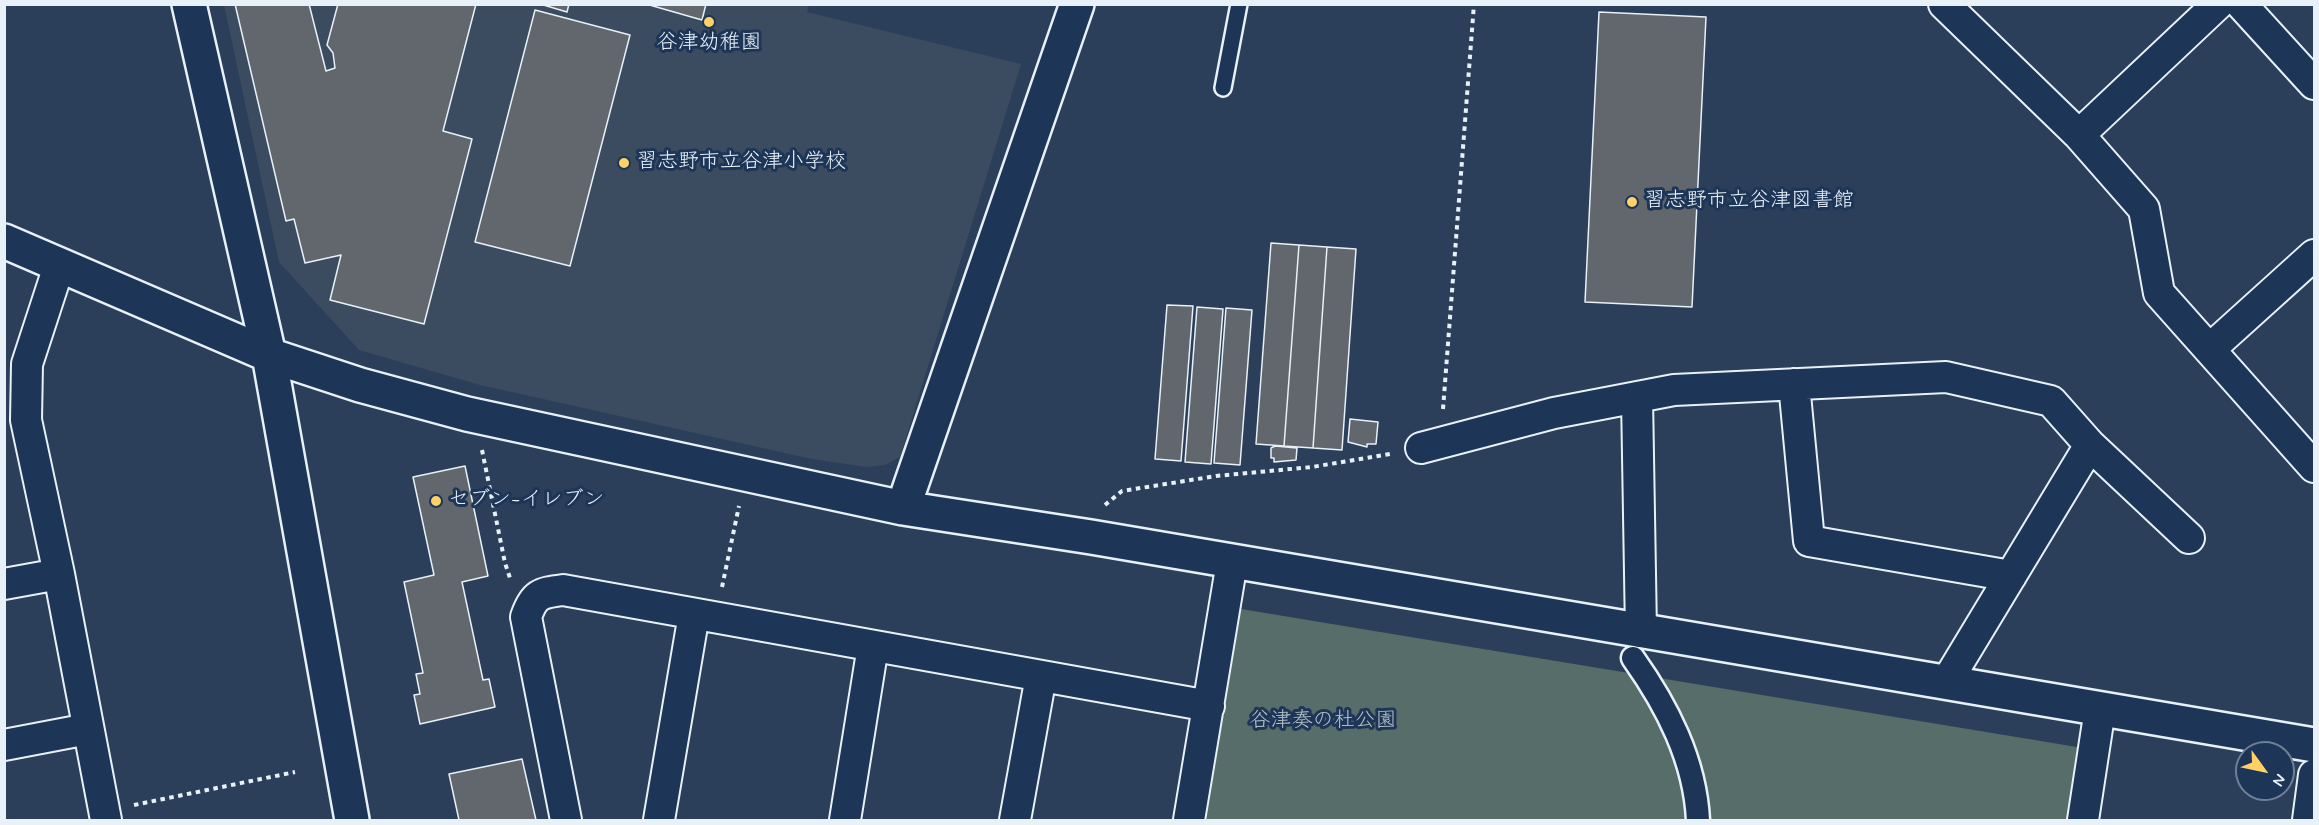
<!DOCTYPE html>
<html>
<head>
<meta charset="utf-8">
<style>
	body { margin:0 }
	#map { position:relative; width:2319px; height:825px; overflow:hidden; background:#2b3f5b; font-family:Mynerve,sans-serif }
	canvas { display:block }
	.frame { position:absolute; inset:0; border:6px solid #e8f1f8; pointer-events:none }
	.north { position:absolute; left:2235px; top:741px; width:60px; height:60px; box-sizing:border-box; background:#1d3557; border:2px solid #6e8097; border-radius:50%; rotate:123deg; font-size:16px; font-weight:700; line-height:24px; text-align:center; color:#e8f1f8 }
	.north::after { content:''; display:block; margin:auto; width:21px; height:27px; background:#ffd166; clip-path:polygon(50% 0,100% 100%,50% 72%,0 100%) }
</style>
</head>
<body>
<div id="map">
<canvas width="2319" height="825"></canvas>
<div class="frame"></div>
<div class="north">N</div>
</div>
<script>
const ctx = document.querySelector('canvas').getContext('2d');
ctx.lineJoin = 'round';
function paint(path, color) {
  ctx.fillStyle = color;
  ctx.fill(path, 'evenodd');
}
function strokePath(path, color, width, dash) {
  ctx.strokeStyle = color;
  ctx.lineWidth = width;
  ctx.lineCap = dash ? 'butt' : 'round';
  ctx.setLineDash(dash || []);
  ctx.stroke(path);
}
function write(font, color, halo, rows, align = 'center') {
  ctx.font = font + ' Mynerve,"Klee One",sans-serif';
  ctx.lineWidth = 6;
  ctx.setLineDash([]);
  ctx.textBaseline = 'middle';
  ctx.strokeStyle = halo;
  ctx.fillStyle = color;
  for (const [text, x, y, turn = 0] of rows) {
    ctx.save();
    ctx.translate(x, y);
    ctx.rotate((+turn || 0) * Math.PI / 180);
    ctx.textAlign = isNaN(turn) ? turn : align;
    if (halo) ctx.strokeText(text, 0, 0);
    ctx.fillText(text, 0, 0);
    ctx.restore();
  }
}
paint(new Path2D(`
	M224,5H809L807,12L1021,64L900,457L885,465L866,467L812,459L480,385L359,350L279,262Z`), '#3b4b60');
paint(new Path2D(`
	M1241,609L2083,748L2071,820H1206Z`), '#566d69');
const building = new Path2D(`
	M235,4H309L326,71L335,68L333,53L327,45L338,4H476L443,131L472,139L424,324L330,300L341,255L305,263L294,219L286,221Z
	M540,4H569L567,12Z
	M646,4H706L702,20Z
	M535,10L630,35L570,266L475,242Z
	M1599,12L1706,17L1692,307L1585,302Z
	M1271,243L1299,245L1284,446L1256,444Z
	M1299,245L1327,247L1313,448L1284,446Z
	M1327,247L1356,249L1342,450L1313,448Z
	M1167,305L1193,306L1181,461L1155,459Z
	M1197,307L1223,309L1211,464L1185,462Z
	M1226,308L1252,310L1240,465L1214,463Z
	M1350,419L1378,422L1376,444H1367V447L1348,442Z
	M1275,446L1297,448L1296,460L1274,462V458H1271V448Z
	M465,466L488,576L462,582L483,680L489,679L495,707L420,724L414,695L420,694L416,674L423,673L404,582L434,575L413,477Z
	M522,759L536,820H459L449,774Z`);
paint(building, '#61676d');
strokePath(building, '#e8f1f8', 1.5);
const service = new Path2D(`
	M1223,88L1239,4`);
const pedestrian = new Path2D(`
	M1633,658C1667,706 1695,760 1698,820`);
const minor = new Path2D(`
	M1944,4L2079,135L2144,209L2159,293L2314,467
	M2241,4L2314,84
	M2079,135L2218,4
	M59,266L27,364L26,420L59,574L106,820
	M2210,349L2314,255
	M1794,384L1809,541L2011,576
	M1637,397L1641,632
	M1421,448L1554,413L1674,390L1946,377L2051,401L2090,445L2189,538
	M4,584L59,574
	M1946,683L2090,445
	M4,745L88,729
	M566,820L526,617C534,594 540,593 563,590L1209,706
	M659,820L694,614
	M845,820L873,646
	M1015,820L1041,676
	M1189,820L1232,562
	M2083,820L2100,709
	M2308,820L2314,775`);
const tertiary = new Path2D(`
	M189,4L269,355L352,820
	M4,241L269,355L360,385L467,414L903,508L1091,537L2314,745
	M903,508L1077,4`);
strokePath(service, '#e8f1f8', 20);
strokePath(pedestrian, '#e8f1f8', 27);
strokePath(minor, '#e8f1f8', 34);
strokePath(tertiary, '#e8f1f8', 38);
strokePath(new Path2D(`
	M1443,409L1474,4
	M482,450L505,563L510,578
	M1105,505L1122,491L1216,476L1312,467L1390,454
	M722,587L739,506
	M134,805L295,772`), '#e8f1f8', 4, [4.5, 4.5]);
strokePath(service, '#1d3557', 15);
strokePath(pedestrian, '#1d3557', 22);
strokePath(minor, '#1d3557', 30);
strokePath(tertiary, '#1d3557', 33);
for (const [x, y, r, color] of [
	[709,22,6,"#ffd166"],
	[624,163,6,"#ffd166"],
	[1632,202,6,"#ffd166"],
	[436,501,6,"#ffd166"]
]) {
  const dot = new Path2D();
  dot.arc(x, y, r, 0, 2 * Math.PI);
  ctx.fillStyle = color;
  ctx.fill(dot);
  strokePath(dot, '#1d3557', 2);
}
write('21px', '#e8f1f8', '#1d3557', [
	["谷津幼稚園",709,44,"center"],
	["習志野市立谷津小学校",636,163],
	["習志野市立谷津図書館",1644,202],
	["セブン-イレブン",448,501]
], 'left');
write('21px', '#b5c3c6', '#1d3557', [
	["谷津奏の杜公園",1323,722]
]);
</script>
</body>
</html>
